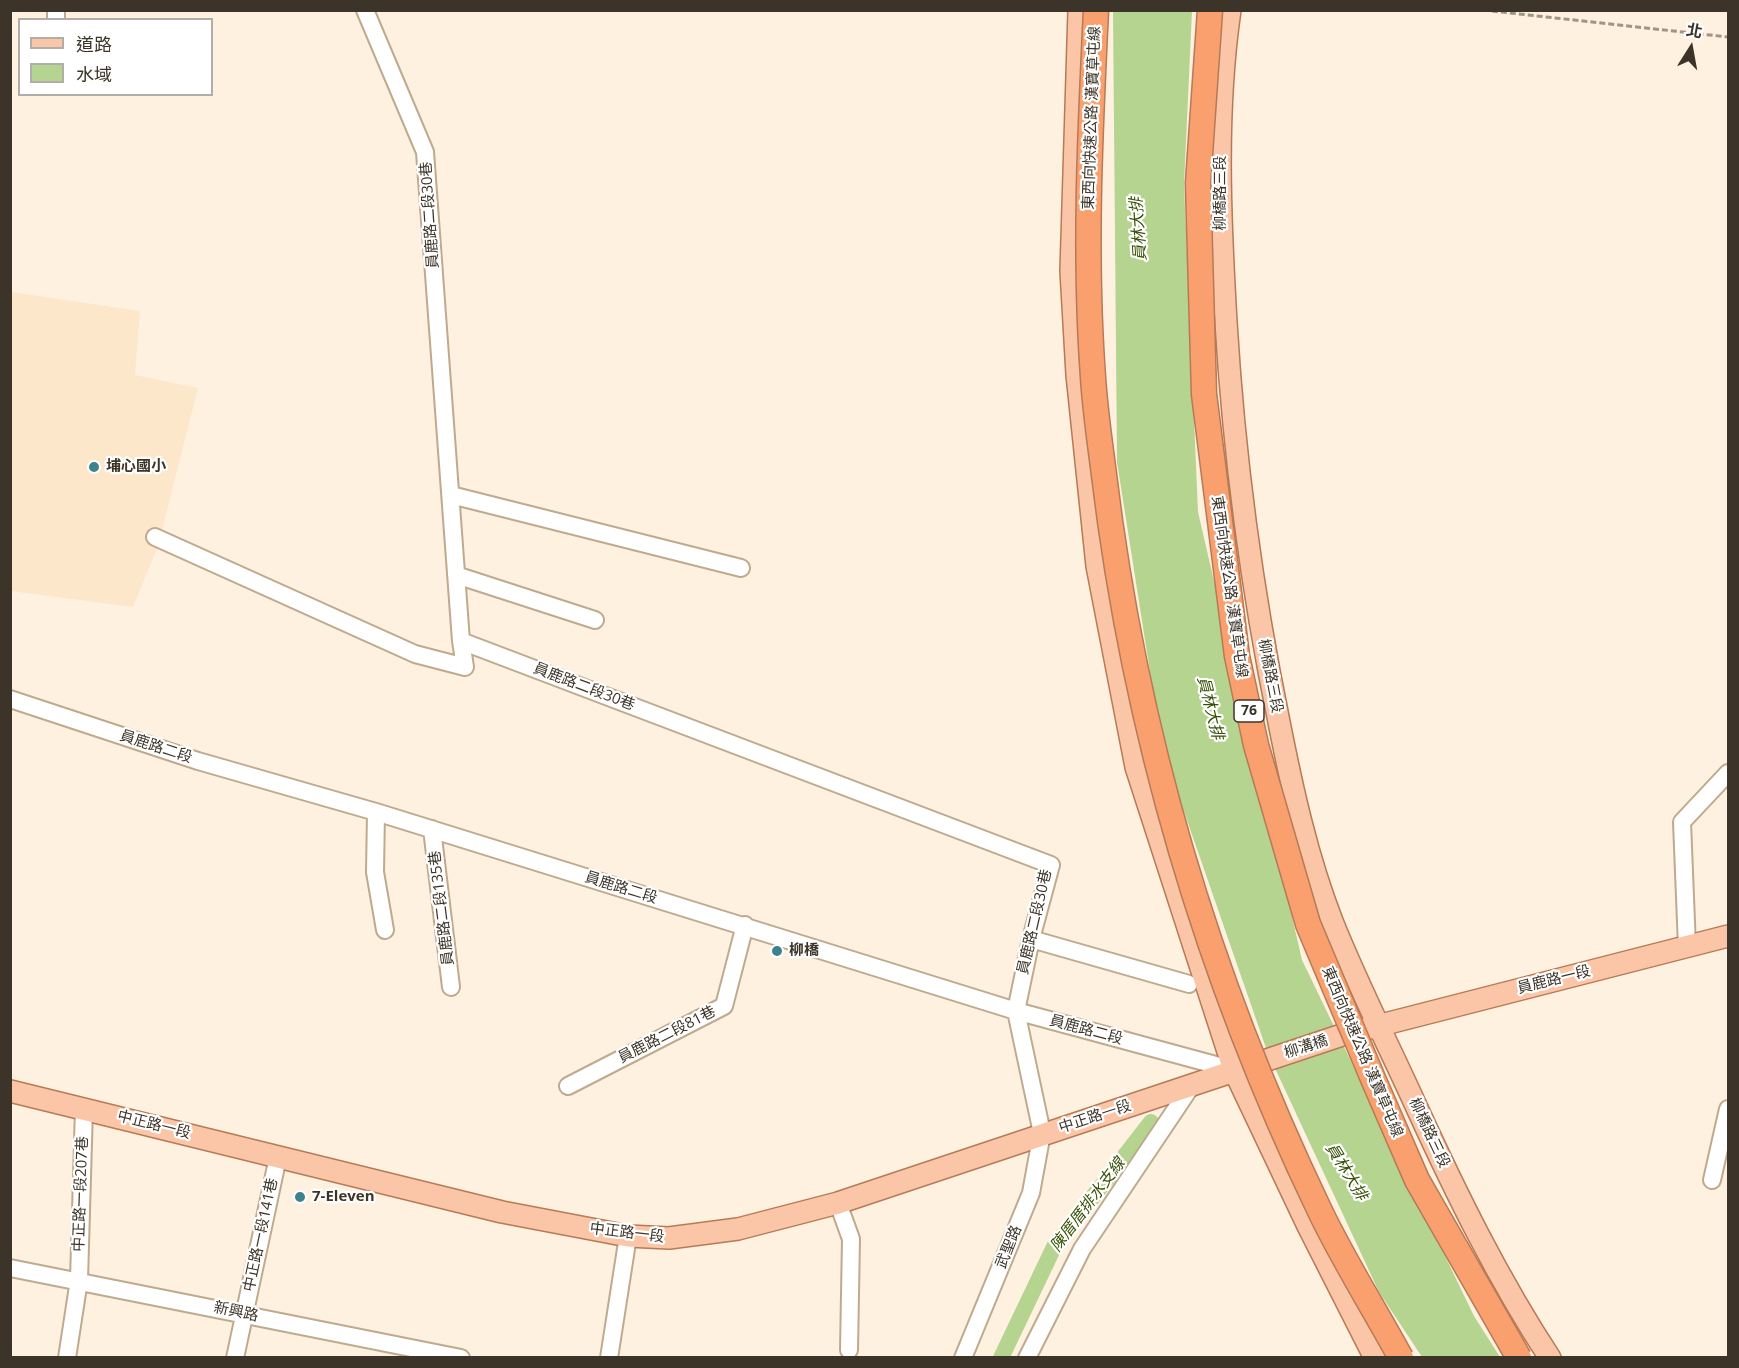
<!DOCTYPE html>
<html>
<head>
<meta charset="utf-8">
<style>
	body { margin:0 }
	#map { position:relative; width:1739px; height:1368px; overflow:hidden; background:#fef1e0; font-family:"Open Sans","Noto Sans TC",sans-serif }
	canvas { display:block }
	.frame { position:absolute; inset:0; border:12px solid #3c3428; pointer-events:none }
	.legend { position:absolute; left:18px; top:18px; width:195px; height:78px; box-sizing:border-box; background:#fff; border:2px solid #b1aea9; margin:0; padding:8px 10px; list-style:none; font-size:18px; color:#3c3428 }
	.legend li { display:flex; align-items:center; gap:12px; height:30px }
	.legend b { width:30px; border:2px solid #b1aea9 }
	.north { position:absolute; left:1661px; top:18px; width:60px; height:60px; -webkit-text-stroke:4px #fff; paint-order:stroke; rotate:11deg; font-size:16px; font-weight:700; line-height:24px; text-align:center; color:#3c3428 }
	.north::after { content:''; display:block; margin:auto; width:21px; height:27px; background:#3c3428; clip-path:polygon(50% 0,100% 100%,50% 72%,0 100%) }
</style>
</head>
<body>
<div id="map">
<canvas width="1739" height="1368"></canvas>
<div class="frame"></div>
<ul class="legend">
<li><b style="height:8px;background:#fbc6a8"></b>道路</li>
<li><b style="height:16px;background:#b5d490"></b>水域</li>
</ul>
<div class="north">北</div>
</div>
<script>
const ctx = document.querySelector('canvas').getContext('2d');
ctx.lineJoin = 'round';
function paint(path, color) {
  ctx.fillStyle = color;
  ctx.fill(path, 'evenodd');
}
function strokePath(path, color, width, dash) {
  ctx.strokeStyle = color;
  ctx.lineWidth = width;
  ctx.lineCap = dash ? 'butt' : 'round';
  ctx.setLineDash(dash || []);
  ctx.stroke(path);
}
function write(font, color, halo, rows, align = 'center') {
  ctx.font = font + ' "Open Sans","Noto Sans TC",sans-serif';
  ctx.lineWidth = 4.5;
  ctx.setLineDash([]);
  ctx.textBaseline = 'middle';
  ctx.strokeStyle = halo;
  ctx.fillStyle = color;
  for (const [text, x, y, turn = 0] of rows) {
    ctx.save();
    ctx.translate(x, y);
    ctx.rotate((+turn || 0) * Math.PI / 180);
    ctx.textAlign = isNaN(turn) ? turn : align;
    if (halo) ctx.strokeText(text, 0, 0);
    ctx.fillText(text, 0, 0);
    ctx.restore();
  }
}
paint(new Path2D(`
	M11,292L140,311L135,375L198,388L158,546L133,607L11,591Z`), '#fce7ca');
paint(new Path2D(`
	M1113,11H1192L1184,185L1198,512L1302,960L1474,1316L1500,1357H1422L1379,1292L1267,1051L1162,748L1117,462Z`), '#b5d490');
strokePath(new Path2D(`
	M1001,1358L1054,1247L1151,1122`), '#b5d490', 16);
const minor = new Path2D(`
	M365,10L425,152L461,641L1051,865L1031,939L1016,1011L1042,1133L1031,1193L963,1358
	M56,20V10
	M451,495L741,568
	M155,537L415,654L465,667L461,641
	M456,575L595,620
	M10,699L198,761L376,812L1016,1011L1234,1070
	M376,812L375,872L385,930
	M432,829L451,987
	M1031,939L1189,984
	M1687,947L1682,822L1728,773
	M568,1086L724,1006L745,925
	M1712,1180L1728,1109
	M838,1203L851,1239L849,1350
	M10,1268L461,1358
	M67,1358L79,1280L84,1108
	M235,1358L278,1157
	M609,1358L628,1236
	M1027,1358L1082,1249L1192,1085`);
const major = new Path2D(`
	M1079,10L1071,271L1077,375L1097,566L1136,767L1234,1070L1308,1226L1375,1358
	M1230,10C1215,113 1220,219 1226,322C1234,456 1252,591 1279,722C1292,788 1307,857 1332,921C1357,984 1389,1046 1417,1108C1456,1193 1498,1279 1550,1358
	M10,1091L502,1212L628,1236L669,1238L738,1229L838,1203L1342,1035L1728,936`);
strokePath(minor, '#bfaa8e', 20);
strokePath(major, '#b77a56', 24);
strokePath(new Path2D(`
	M1483,10L1728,37`), '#9f9485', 3, [6, 3]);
strokePath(minor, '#fff', 16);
strokePath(major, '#fbc6a8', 21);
const highwayBridge = new Path2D(`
	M1096,10C1090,133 1084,255 1093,377C1095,410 1100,443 1104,475C1135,732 1207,976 1319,1209C1343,1260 1374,1308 1401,1358
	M1210,10L1198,183L1204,394L1237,656L1256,745L1308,924L1374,1081L1417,1180L1519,1358`);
strokePath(highwayBridge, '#b77a56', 27, []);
strokePath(highwayBridge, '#f9a06e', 24);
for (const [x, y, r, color] of [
	[94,467,6,"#3c838c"],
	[777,951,6,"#3c838c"],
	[300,1197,6,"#3c838c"]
]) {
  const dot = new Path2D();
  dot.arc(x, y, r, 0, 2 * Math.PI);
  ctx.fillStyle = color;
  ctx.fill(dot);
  strokePath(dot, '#fff', 2);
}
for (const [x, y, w] of [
	[1249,711,30]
]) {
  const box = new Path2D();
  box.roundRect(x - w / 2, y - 11, w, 22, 4.5);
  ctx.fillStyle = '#fff';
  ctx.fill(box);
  strokePath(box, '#3c3428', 1.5);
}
write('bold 14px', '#3c3428', null, [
	["76",1249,711]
]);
write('15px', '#3c3428', '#fff', [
	["東西向快速公路 漢寶草屯線",1092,118,-88],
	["柳橋路三段",1221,193,-90],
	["員鹿路二段30巷",430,215,-94],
	["東西向快速公路 漢寶草屯線",1229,587,82],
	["柳橋路三段",1270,676,79],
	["員鹿路二段30巷",584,687,21],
	["員鹿路二段",156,747,18],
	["員鹿路二段",621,888,17],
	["員鹿路二段135巷",442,908,-97],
	["員鹿路二段30巷",1035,922,-77],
	["員鹿路一段",1554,980,-14],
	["員鹿路二段",1086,1030,15],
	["員鹿路二段81巷",667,1035,-27],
	["柳溝橋",1306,1047,-18],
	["東西向快速公路 漢寶草屯線",1362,1052,67],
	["中正路一段",1095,1117,-18],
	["中正路一段",154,1125,14],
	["柳橋路三段",1429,1133,65],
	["中正路一段207巷",81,1194,-88],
	["中正路一段",627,1233,7],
	["中正路一段141巷",261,1235,-78],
	["武聖路",1009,1247,-68],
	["新興路",236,1312,12]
]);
write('bold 15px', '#3c3428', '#fff', [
	["埔心國小",106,467],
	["柳橋",789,951],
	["7-Eleven",312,1197]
], 'left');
write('italic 16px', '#375105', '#fff', [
	["員林大排",1139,229,-94],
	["員林大排",1210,708,76],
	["員林大排",1346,1172,58],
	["陳厝厝排水支線",1088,1205,-53]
]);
</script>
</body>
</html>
